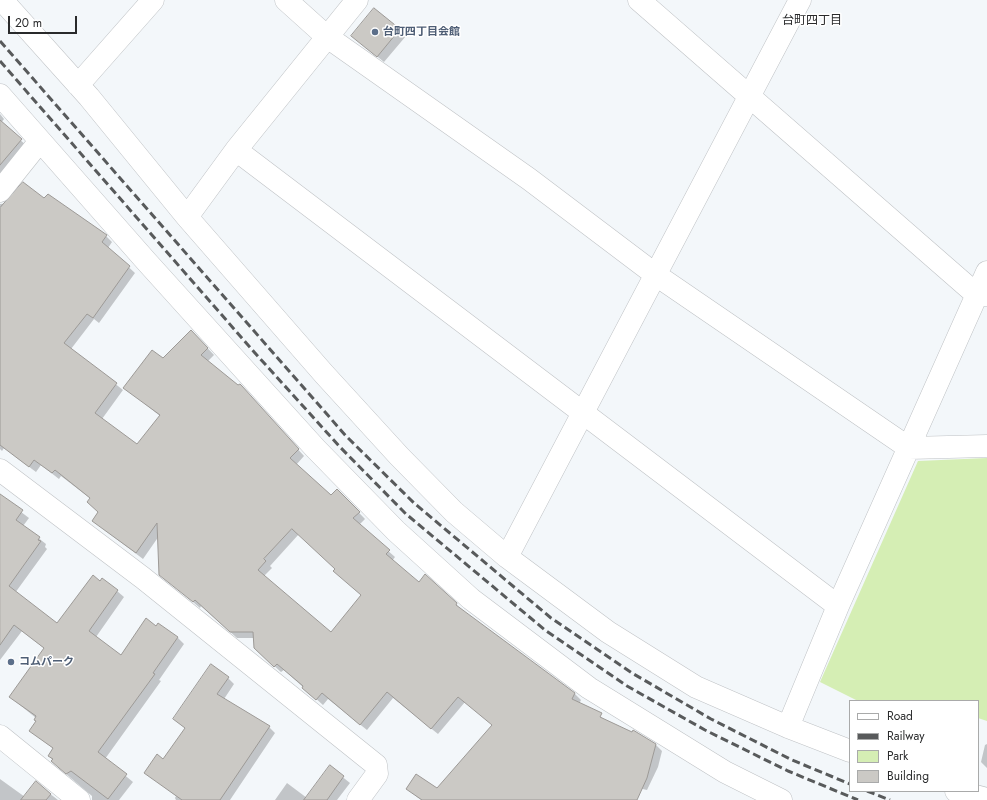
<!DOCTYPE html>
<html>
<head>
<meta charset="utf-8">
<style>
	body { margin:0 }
	#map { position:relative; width:987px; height:800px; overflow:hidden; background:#f3f7fa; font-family:Jost,sans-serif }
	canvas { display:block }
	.legend { position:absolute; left:849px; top:700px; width:130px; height:92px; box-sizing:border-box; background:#fff; border:1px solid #a9aaaa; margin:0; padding:5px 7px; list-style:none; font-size:12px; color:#292a2b }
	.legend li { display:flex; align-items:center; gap:8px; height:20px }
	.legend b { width:20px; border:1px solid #a9aaaa }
	.scale { position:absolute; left:8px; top:16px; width:69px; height:18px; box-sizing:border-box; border:2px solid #292a2b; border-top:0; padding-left:5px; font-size:12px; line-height:14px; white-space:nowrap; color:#292a2b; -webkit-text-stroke:3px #fff; paint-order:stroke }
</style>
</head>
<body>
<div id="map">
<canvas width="987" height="800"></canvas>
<ul class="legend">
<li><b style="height:5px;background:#fff"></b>Road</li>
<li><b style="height:5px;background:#585a5b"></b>Railway</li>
<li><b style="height:11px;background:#d5eeb4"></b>Park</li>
<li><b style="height:11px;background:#cbc9c5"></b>Building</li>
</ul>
<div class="scale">20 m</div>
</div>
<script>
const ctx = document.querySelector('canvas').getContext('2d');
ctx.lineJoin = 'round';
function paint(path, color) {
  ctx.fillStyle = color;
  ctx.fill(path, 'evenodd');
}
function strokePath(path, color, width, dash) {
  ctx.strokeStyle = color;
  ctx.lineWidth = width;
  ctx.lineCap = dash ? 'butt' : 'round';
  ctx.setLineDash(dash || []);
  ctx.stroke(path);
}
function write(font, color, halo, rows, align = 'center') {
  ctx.font = font + ' Jost,"Noto Sans JP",sans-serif';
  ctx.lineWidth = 3;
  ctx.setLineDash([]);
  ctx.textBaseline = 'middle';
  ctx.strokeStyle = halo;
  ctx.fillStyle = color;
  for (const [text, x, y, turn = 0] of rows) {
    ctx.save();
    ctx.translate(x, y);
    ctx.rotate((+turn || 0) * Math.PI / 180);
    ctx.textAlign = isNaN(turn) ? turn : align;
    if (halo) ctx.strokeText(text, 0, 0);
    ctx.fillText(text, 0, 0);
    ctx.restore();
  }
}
paint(new Path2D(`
	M987,458V721L978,718V701H858L820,682L918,461Z`), '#d5eeb4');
paint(new Path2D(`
	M374,9L406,36L384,62L352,36Z
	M0,114L4,119L1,123L27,146L0,185Z
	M45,200L106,236L112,242L108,248L135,273L99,323L94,319L71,349L123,390L102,419L137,446L160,416L125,388L163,359L197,337L214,355L208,361L248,394L304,456L296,465L331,497L337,490L365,519L359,525L395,557L392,561L419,583L456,604L462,611L575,694L581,700L579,704L593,713L633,734L634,732L656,745L662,751L658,767L647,790L630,786L601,800H421L407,789L437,790L493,725L465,702L438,734L393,698L367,730L328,699L323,705L284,670L281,672L261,654L254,638H237L201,606L200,608L165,578L159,536L143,559L93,521L99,513L88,502L91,499L61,476L59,479L41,465L36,472L4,448L2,451L0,449V204ZM299,534L362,595L331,634L264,576L272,568L270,566Z
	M0,496L29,518L23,526L46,544L45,547L47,549L15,593L58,624L100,582L117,591L124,597L96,637L121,656L156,627L178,638L184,644L159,680L161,681L105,759L133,782L119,800H92V796L59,768L49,756L54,749L30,731L37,721L36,718L10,697L45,649L22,631L0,660Z
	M228,678L234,684L224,699L269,727L275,733L230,800H176L175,798L176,796L146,773L163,760L186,729L174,719Z
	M987,744V768L981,762L985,745Z
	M330,767L350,783L337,800H275L287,783L307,798Z
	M0,779L25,797L36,783L58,800H0Z`), '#0003');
const building = new Path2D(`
	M374,8L400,29L377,57L351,36Z
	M0,120L22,139L0,165Z
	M23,182L44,198L48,194L107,235L102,242L130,266L93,318L87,314L64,343L117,383L95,413L137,444L160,415L123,388L152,350L163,358L191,330L208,348L201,355L238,385L240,384L242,386L299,449L290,458L331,495L337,489L360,512L353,518L390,550L386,554L419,582L425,574L457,603L456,605L575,693L572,699L602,713L600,717L632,732L633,730L656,744L647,778L637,800H422L406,789L416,774L437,788L492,725L458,697L431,729L387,692L360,725L322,693L316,700L302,688L303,686L277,664L274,667L254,648L253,632H230L195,600L193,602L159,575L157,523L136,553L92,521L98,512L87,502L90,498L55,470L52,473L34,460L29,467L0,445V208ZM292,529L335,569L333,571L361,595L331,632L258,570L266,561L264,559Z
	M0,494L23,510L16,520L40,537L38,540L41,541L9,586L57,623L93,575L100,581L102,578L118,590L89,631L121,655L146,618L156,626L158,623L178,637L153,673L155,674L98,752L127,774L108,799L71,771L66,774L51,761L53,759L48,756L53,748L29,731L36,721L34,720L36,716L9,697L44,648L14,625L0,645Z
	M211,664L229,677L217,694L270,726L220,800H182L144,773L157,754L163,759L185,728L173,719Z
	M330,765L344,776L327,800H304Z
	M36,781L51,794L46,800H21Z`);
paint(building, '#cbc9c5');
strokePath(building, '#9c9996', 1);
const minor = new Path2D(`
	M2,0L89,97L187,217L324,374L399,456L454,512L507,557L608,632L696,687L788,727L850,751
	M286,0L326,36L529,179L656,275L909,448L987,446
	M639,0L977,295H987
	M78,85L153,0
	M0,95L146,261L315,448L396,531L471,599L589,688L725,772L781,800
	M236,150L838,606
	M0,191L40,141
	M187,217L236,150L357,0
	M0,470L143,578L376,765L377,774L358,800
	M507,557L800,0
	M788,727L838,606L987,272
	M0,736L79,800
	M956,791L987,799`);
strokePath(minor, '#bfc2c5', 23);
strokePath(minor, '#fff', 22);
strokePath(new Path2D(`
	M0,41L346,436L414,503L551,618L632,673L711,719L792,760L850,784
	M0,61L255,353L340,447L406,514L545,630L627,686L705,730L788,771L858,800
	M867,791L890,800`), '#585a5b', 3, [8, 4]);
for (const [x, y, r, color] of [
	[375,32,4,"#5c6f8a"],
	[11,662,4,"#5c6f8a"]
]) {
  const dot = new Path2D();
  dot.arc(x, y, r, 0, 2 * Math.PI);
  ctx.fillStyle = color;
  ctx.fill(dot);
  strokePath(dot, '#fff', 1.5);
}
write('bold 11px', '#4e5e75', '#fff', [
	["台町四丁目会館",383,32],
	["コムパーク",19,662]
], 'left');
write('12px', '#292a2b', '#fff', [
	["台町四丁目",812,21]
]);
</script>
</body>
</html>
